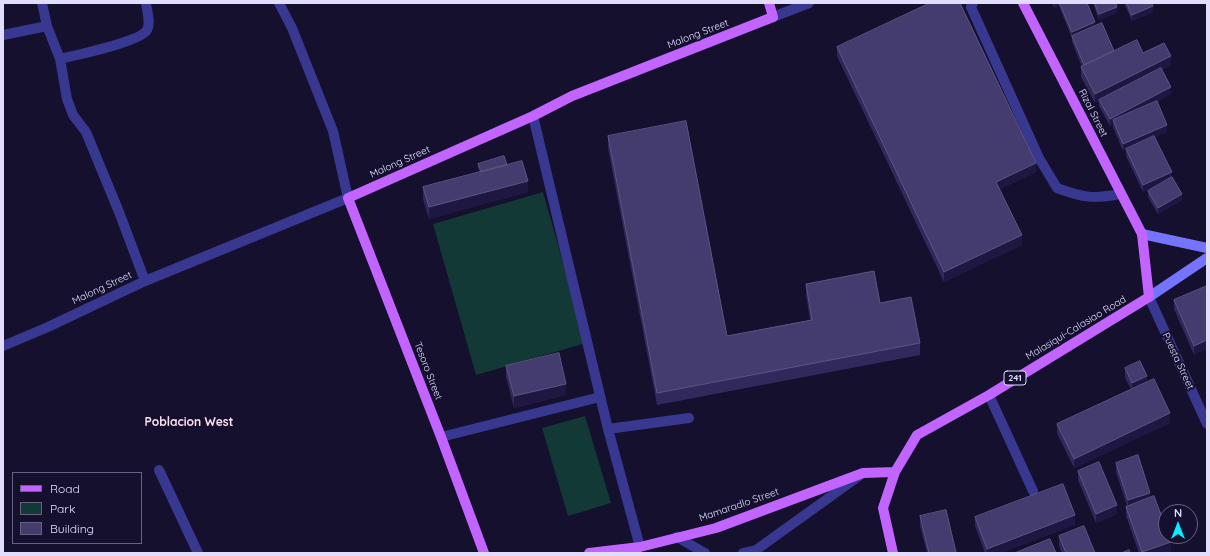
<!DOCTYPE html>
<html>
<head>
<meta charset="utf-8">
<style>
	body { margin:0 }
	#map { position:relative; width:1210px; height:556px; overflow:hidden; background:#14102e; font-family:Quicksand,sans-serif }
	canvas { display:block }
	.frame { position:absolute; inset:0; border:4px solid #e0ddff; pointer-events:none }
	.legend { position:absolute; left:12px; top:472px; width:130px; height:72px; box-sizing:border-box; background:#14102e; border:1px solid #666282; margin:0; padding:5px 7px; list-style:none; font-size:12px; color:#e0ddff }
	.legend li { display:flex; align-items:center; gap:8px; height:20px }
	.legend b { width:20px; border:1px solid #666282 }
	.north { position:absolute; left:1158px; top:504px; width:40px; height:40px; box-sizing:border-box; background:#14102e; border:1px solid #666282; border-radius:50%; rotate:0deg; font-size:11px; font-weight:700; line-height:16px; text-align:center; color:#e0ddff }
	.north::after { content:''; display:block; margin:auto; width:14px; height:18px; background:#09ecff; clip-path:polygon(50% 0,100% 100%,50% 72%,0 100%) }
</style>
</head>
<body>
<div id="map">
<canvas width="1210" height="556"></canvas>
<div class="frame"></div>
<ul class="legend">
<li><b style="height:5px;background:#c264ff"></b>Road</li>
<li><b style="height:11px;background:#123936"></b>Park</li>
<li><b style="height:11px;background:#443c6e"></b>Building</li>
</ul>
<div class="north">N</div>
</div>
<script>
const ctx = document.querySelector('canvas').getContext('2d');
ctx.lineJoin = 'round';
function paint(path, color) {
  ctx.fillStyle = color;
  ctx.fill(path, 'evenodd');
}
function strokePath(path, color, width, dash) {
  ctx.strokeStyle = color;
  ctx.lineWidth = width;
  ctx.lineCap = dash ? 'butt' : 'round';
  ctx.setLineDash(dash || []);
  ctx.stroke(path);
}
function write(font, color, halo, rows, align = 'center') {
  ctx.font = font + ' Quicksand,sans-serif';
  ctx.lineWidth = 4;
  ctx.setLineDash([]);
  ctx.textBaseline = 'middle';
  ctx.strokeStyle = halo;
  ctx.fillStyle = color;
  for (const [text, x, y, turn = 0] of rows) {
    ctx.save();
    ctx.translate(x, y);
    ctx.rotate((+turn || 0) * Math.PI / 180);
    ctx.textAlign = isNaN(turn) ? turn : align;
    if (halo) ctx.strokeText(text, 0, 0);
    ctx.fillText(text, 0, 0);
    ctx.restore();
  }
}
paint(new Path2D(`
	M543,192L586,343L476,375L433,224Z
	M585,416L611,503L568,516L542,428Z`), '#123936');
strokePath(new Path2D(`
	M279,3L292,28L333,131L348,198
	M973,3L971,7L1039,158L1057,188C1084,198 1093,199 1121,194
	M989,395L1033,491
	M608,429L689,418
	M441,437L600,397
	M159,470L198,553
	M677,537L705,553
	M743,553L756,550L859,476`), '#393890', 10);
strokePath(new Path2D(`
	M42,3L47,26L60,59L67,99L73,115L86,132L119,212L145,281
	M3,35L47,26
	M60,59C76,55 140,42 147,30C151,23 147,11 146,3
	M533,116L608,429L640,547`), '#393890', 10);
strokePath(new Path2D(`
	M773,17L809,3
	M1149,297L1207,424
	M3,346L48,327L145,281L348,198`), '#393890', 10);
strokePath(new Path2D(`
	M1142,234L1207,248
	M1149,297L1207,258`), '#7474ff', 10);
strokePath(new Path2D(`
	M484,553L441,437L348,198L533,116L572,96L773,17L769,3
	M589,553L640,547L716,528L863,473L895,472
	M893,553L883,508L895,472L917,435L989,395L1149,297L1142,234L1023,3`), '#c264ff', 10);
paint(new Path2D(`
	M1052,3H1087L1095,26L1114,51L1143,53L1171,66L1162,70L1171,94L1154,103L1167,132L1155,137L1182,200L1158,214L1148,197V191L1161,184L1143,192L1126,156V150L1123,151L1113,127V124L1110,126L1099,106V101L1095,103L1081,77V67H1082L1072,42V38L1059,6L1055,8Z
	M1093,3H1116L1117,13L1099,20Z
	M1124,3H1152L1153,12L1132,21Z
	M837,47L1036,172L1000,189L1022,245L944,282L837,56Z
	M608,136L727,336L810,320L806,295V284L880,303L920,343V355L657,405L608,148Z
	M478,164L507,165L528,192L429,219L423,199V187L480,172L478,167Z
	M1207,286L1194,355L1174,309V300Z
	M506,366L566,395L514,408L506,377Z
	M1125,368L1147,382L1170,423L1074,468L1057,433V424L1131,389L1125,378Z
	M1116,463L1150,498L1171,551L1166,553H1139L1126,516V507L1127,506L1116,472Z
	M1078,471L1117,514L1096,523L1078,480Z
	M920,516L956,553H927L920,526Z
	M975,517L1075,525L1000,553H985L975,526Z
	M1059,536L1095,553H1062L1059,545Z`), '#31295c');
paint(new Path2D(`
	M1055,3H1059V6L1055,8Z
	M1153,6V12L1132,21V15Z
	M1117,7V13L1099,20V14Z
	M1095,22V29L1072,36V32Z
	M1171,56V66L1095,103V94Z
	M1171,87V94L1114,123L1113,120V124L1110,126V119Z
	M1167,125V132L1123,151V144Z
	M1036,163V172L996,191V182Z
	M1172,172V179L1143,192V185Z
	M528,181V192L429,219V207Z
	M1182,194V200L1158,214V208Z
	M1022,235V245L944,282V272Z
	M1207,340V349L1194,355V346Z
	M1147,376V385L1132,392V383Z
	M566,384V395L514,408V396Z
	M1170,413V423L1074,468V459Z
	M1150,493V502L1128,510V500Z
	M1117,505V514L1096,523V514Z
	M1075,515V525L1000,553H987V549Z
	M1171,542V551L1166,553H1142V552Z`), '#1e1742');
const building = new Path2D(`
	M930,3H960L1036,163L996,182L1022,235L944,272L837,47Z
	M1060,3H1087L1095,22L1072,32Z
	M1095,3H1116L1117,7L1099,14Z
	M1127,3H1152L1153,6L1132,15Z
	M1102,23L1114,51L1084,65L1072,36Z
	M1137,40L1143,53L1164,43L1171,56L1095,94L1081,67Z
	M1161,68L1171,87L1110,119L1099,100Z
	M1157,101L1167,125L1123,144L1113,120Z
	M686,121L727,336L812,320L806,284L874,271L880,303L911,297L920,343L657,393L608,136Z
	M1154,136L1172,172L1143,185L1126,149Z
	M504,156L507,165L481,172L478,164Z
	M522,161L528,181L429,207L423,187Z
	M1172,177L1182,194L1158,208L1148,191Z
	M1207,286V340L1194,346L1174,300Z
	M559,353L566,384L514,396L506,366Z
	M1140,361L1147,376L1132,383L1125,368Z
	M1154,379L1170,413L1074,459L1057,424Z
	M1138,455L1150,493L1128,500L1116,463Z
	M1099,462L1117,505L1096,514L1078,471Z
	M1063,484L1075,515L987,549L975,517Z
	M1154,496L1166,528V536H1169L1171,542L1142,552L1126,507Z
	M946,510L956,552L952,553H929L920,516Z
	M1084,526L1095,553H1066L1059,536Z
	M1050,539L1056,553H1015Z
	M1129,550L1130,553H1122Z`);
paint(building, '#443c6e');
strokePath(building, '#5c5584', 1);
for (const [x, y, w] of [
	[1015,378,22]
]) {
  const box = new Path2D();
  box.roundRect(x - w / 2, y - 7, w, 14, 3);
  ctx.fillStyle = '#14102e';
  ctx.fill(box);
  strokePath(box, '#e0ddff', 1);
}
write('bold 9px', '#e0ddff', null, [
	["241",1015,378]
]);
write('10px', '#e0ddff', '#14102e', [
	["Malong Street",698,34,-21],
	["Rizal Street",1093,113,63],
	["Malong Street",400,162,-24],
	["Malong Street",102,288,-25],
	["Malasiqui-Calasiao Road",1076,328,-31],
	["Puesta Street",1178,361,65],
	["Tesoro Street",428,371,69],
	["Mamaradlo Street",739,505,-19]
]);
write('bold 12px', '#ffdff4', '#14102e', [
	["Poblacion West",189,422]
]);
</script>
</body>
</html>
